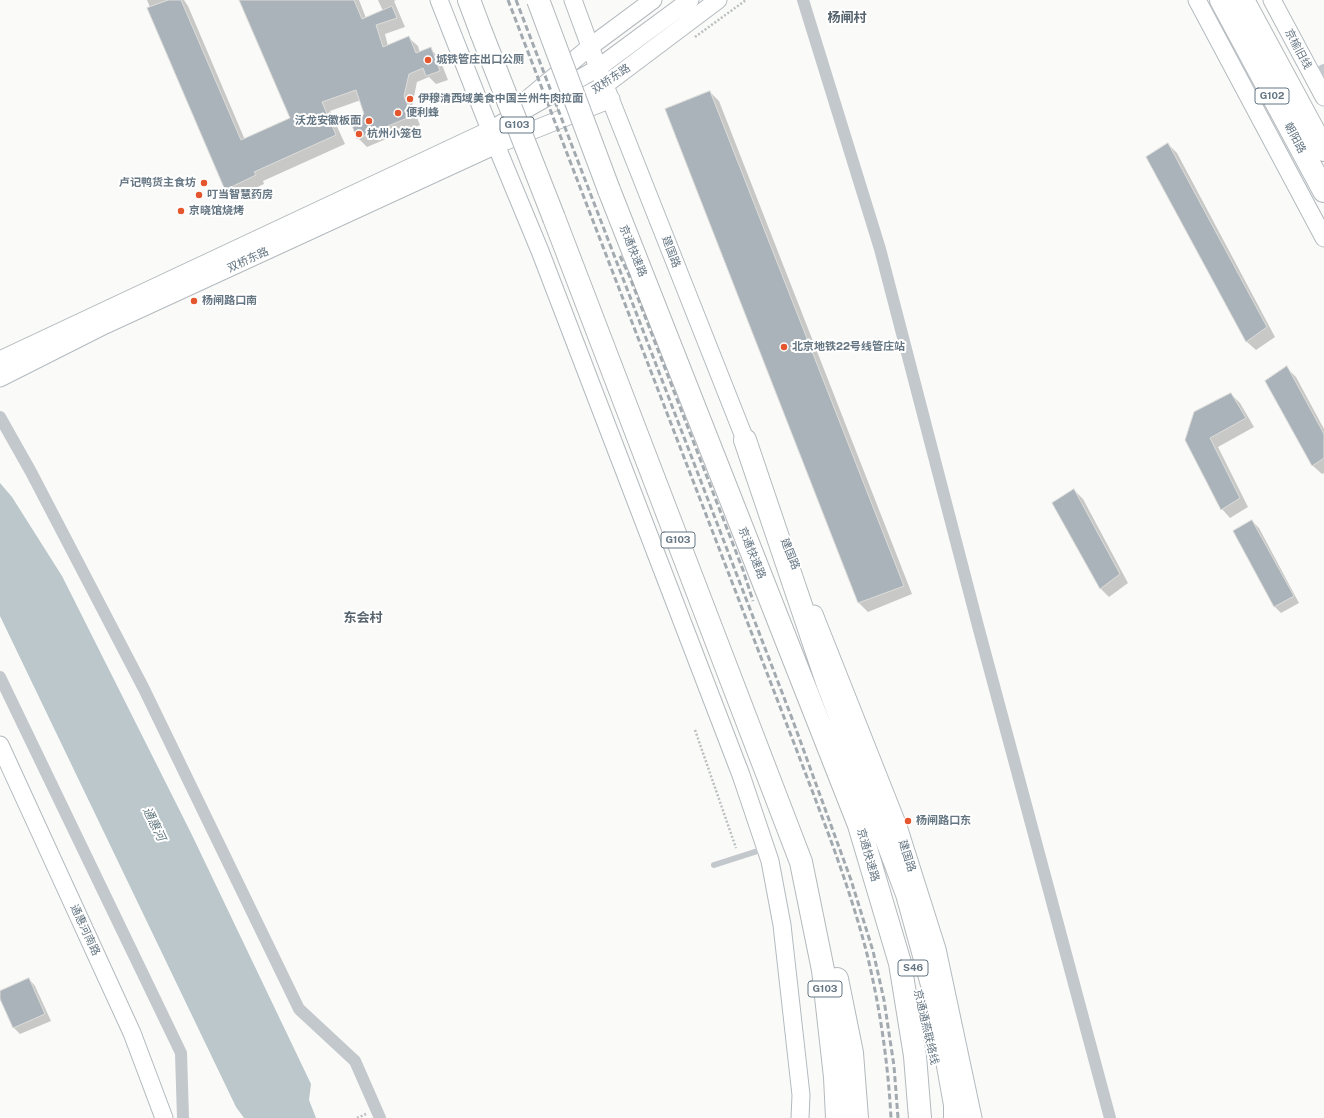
<!DOCTYPE html>
<html>
<head>
<meta charset="utf-8">
<style>
	body { margin:0 }
	canvas { display:block; background:#fafaf8 }
</style>
</head>
<body>
<canvas width="1324" height="1118"></canvas>
<script>
const ctx = document.querySelector('canvas').getContext('2d');
ctx.lineJoin = 'round';
function paint(path, color) {
  ctx.fillStyle = color;
  ctx.fill(path, 'evenodd');
}
function strokePath(path, color, width, dash) {
  ctx.strokeStyle = color;
  ctx.lineWidth = width;
  ctx.lineCap = dash ? 'butt' : 'round';
  ctx.setLineDash(dash || []);
  ctx.stroke(path);
}
function write(font, color, halo, rows, align = 'center') {
  ctx.font = font + ' "Public Sans","Noto Sans SC",sans-serif';
  ctx.lineWidth = 4;
  ctx.setLineDash([]);
  ctx.textBaseline = 'middle';
  ctx.strokeStyle = halo;
  ctx.fillStyle = color;
  for (const [text, x, y, turn = 0] of rows) {
    ctx.save();
    ctx.translate(x, y);
    ctx.rotate((+turn || 0) * Math.PI / 180);
    ctx.textAlign = isNaN(turn) ? turn : align;
    if (halo) ctx.strokeText(text, 0, 0);
    ctx.fillText(text, 0, 0);
    ctx.restore();
  }
}
paint(new Path2D(`
	M0,483L12,497L62,576L191,833L311,1084L309,1100L316,1118H244L236,1107L0,616Z`), '#bbc7cb');
paint(new Path2D(`
	M147,0H184L188,6L245,140L292,118L240,0H359L366,18L383,11L378,0H396L394,1L405,27L385,34L388,46L409,38L418,46L420,53L430,49L439,57L448,80L436,84L429,77L417,82L412,106L420,125L367,147L358,138L366,115L361,100L330,111L345,144L263,181L264,184L235,198L226,189Z
	M710,92L719,101L912,594L868,612L859,603L666,109Z
	M1168,144L1177,153L1275,337L1256,350L1247,342L1147,158Z
	M1287,368L1296,377L1324,429V473L1322,474L1313,466L1266,381Z
	M1231,394L1240,403L1254,427L1218,447L1248,507L1230,518L1222,509L1186,440Z
	M1074,490L1083,499L1128,583L1109,597L1100,588Z
	M1252,521L1259,528L1299,603L1281,613L1274,606Z
	M29,979L35,986L51,1021L20,1034L14,1028L0,997V992Z`), '#0003');
const building = new Path2D(`
	M169,0H181L241,140L290,118L239,0H354L362,19L392,6L397,18L376,25L383,47L409,36L416,53L431,47L440,71L426,76L423,68L409,74L404,96L412,116L357,139L350,120L364,114L356,90L322,102L336,135L254,172L256,175L225,190L147,8Z
	M710,91L904,586L858,603L665,109Z
	M1168,143L1267,327L1246,342L1146,157Z
	M1287,366L1324,434V458L1312,466L1265,381Z
	M1231,393L1246,418L1210,438L1240,498L1221,510L1185,440L1194,412Z
	M1074,489L1120,574L1100,589L1052,503Z
	M1252,520L1294,596L1274,607L1233,531Z
	M29,978L45,1014L13,1028L0,999V991Z`);
paint(building, '#aab3b9');
strokePath(building, '#dcdcda', 1);
const secondary = new Path2D(`
	M439,0L496,145L540,251L741,775L770,861L782,925L801,1095L800,1118
	M573,0L598,68L750,452
	M1197,0L1324,238
	M1272,0L1324,97
	M524,102L591,46L653,0
	M566,106L605,85L718,0
	M0,360L490,130L598,68L690,0
	M0,378L105,325L496,145L611,99
	M814,614L898,826L937,949L973,1118
	M0,745L132,1033L164,1118`);
const highway = new Path2D(`
	M469,0L481,32
	M1221,0L1324,191
	M1243,0L1324,150
	M609,190L859,825L900,963L915,1056L920,1118
	M554,218L801,862L823,970L835,1077L837,1118
	M745,440L827,682L907,894L936,999L955,1105V1118
	M837,979L852,1053L857,1118`);
strokePath(secondary, '#b3babf', 19);
strokePath(highway, '#b4b9bd', 24);
strokePath(new Path2D(`
	M695,37L746,0
	M695,730L736,848
	M357,1118L366,1114`), '#bbbfc2', 2.5, [2, 2]);
strokePath(new Path2D(`
	M714,865L764,849`), '#c3c8cc', 6);
strokePath(new Path2D(`
	M803,0L880,249L978,626L1110,1118
	M1313,76L1324,70
	M0,417L31,472L144,689L299,1009L355,1061L380,1118
	M0,677L181,1053L183,1118`), '#c3c8cc', 12);
strokePath(secondary, '#fff', 17);
strokePath(highway, '#fff', 22);
strokePath(new Path2D(`
	M508,0L797,751C822,817 849,884 867,954C880,1008 888,1062 891,1118
	M516,0L793,721L851,880L873,951L884,1000L894,1066L898,1118
	M620,256L629,275L743,570L753,601`), '#a2aab0', 3, [6, 3]);
const highwayBridge = new Path2D(`
	M538,0L609,190
	M481,32L554,218`);
strokePath(highwayBridge, '#b4b9bd', 24, []);
strokePath(highwayBridge, '#fff', 22);
for (const [x, y, r, color] of [
	[428,60,4,"#e4572e"],
	[410,99,4,"#e4572e"],
	[398,113,4,"#e4572e"],
	[369,121,4,"#e4572e"],
	[359,134,4,"#e4572e"],
	[204,183,4,"#e4572e"],
	[199,195,4,"#e4572e"],
	[181,211,4,"#e4572e"],
	[194,301,4,"#e4572e"],
	[784,347,4,"#e4572e"],
	[908,821,4,"#e4572e"]
]) {
  const dot = new Path2D();
  dot.arc(x, y, r, 0, 2 * Math.PI);
  ctx.fillStyle = color;
  ctx.fill(dot);
  strokePath(dot, '#fff', 1.5);
}
for (const [x, y, w] of [
	[1272,96,34],
	[517,125,34],
	[678,540,34],
	[913,968,30],
	[825,989,34]
]) {
  const box = new Path2D();
  box.roundRect(x - w / 2, y - 8, w, 16, 3);
  ctx.fillStyle = '#fff';
  ctx.fill(box);
  strokePath(box, '#657683', 1);
}
write('bold 10px', '#657683', null, [
	["G102",1272,96],
	["G103",517,125],
	["G103",678,540],
	["S46",913,968],
	["G103",825,989]
]);
write('11px', '#657683', '#fff', [
	["京榆旧线",1298,49,62],
	["双桥东路",611,79,-34],
	["朝阳路",1295,138,62],
	["京通快速路",633,251,68],
	["建国路",671,252,69],
	["双桥东路",248,260,-25],
	["京通快速路",752,553,68],
	["建国路",790,554,68],
	["京通快速路",868,855,74],
	["建国路",907,856,72],
	["通惠河南路",85,930,65],
	["京通通燕联络线",926,1027,77]
]);
write('bold 11px', '#657683', '#fff', [
	["城铁管庄出口公厕",436,60],
	["伊穆清西域美食中国兰州牛肉拉面",418,99],
	["便利蜂",406,113],
	["沃龙安徽板面",361,121,"right"],
	["杭州小笼包",367,134],
	["卢记鸭货主食坊",196,183,"right"],
	["叮当智慧药房",207,195],
	["京晓馆烧烤",189,211],
	["杨闸路口南",202,301],
	["北京地铁22号线管庄站",792,347],
	["杨闸路口东",916,821]
], 'left');
write('italic 12px', '#60757c', '#fff', [
	["通惠河",154,824,64]
]);
write('bold 13px', '#57646e', '#fff', [
	["杨闸村",847,18],
	["东会村",363,618]
]);
</script>
</body>
</html>
